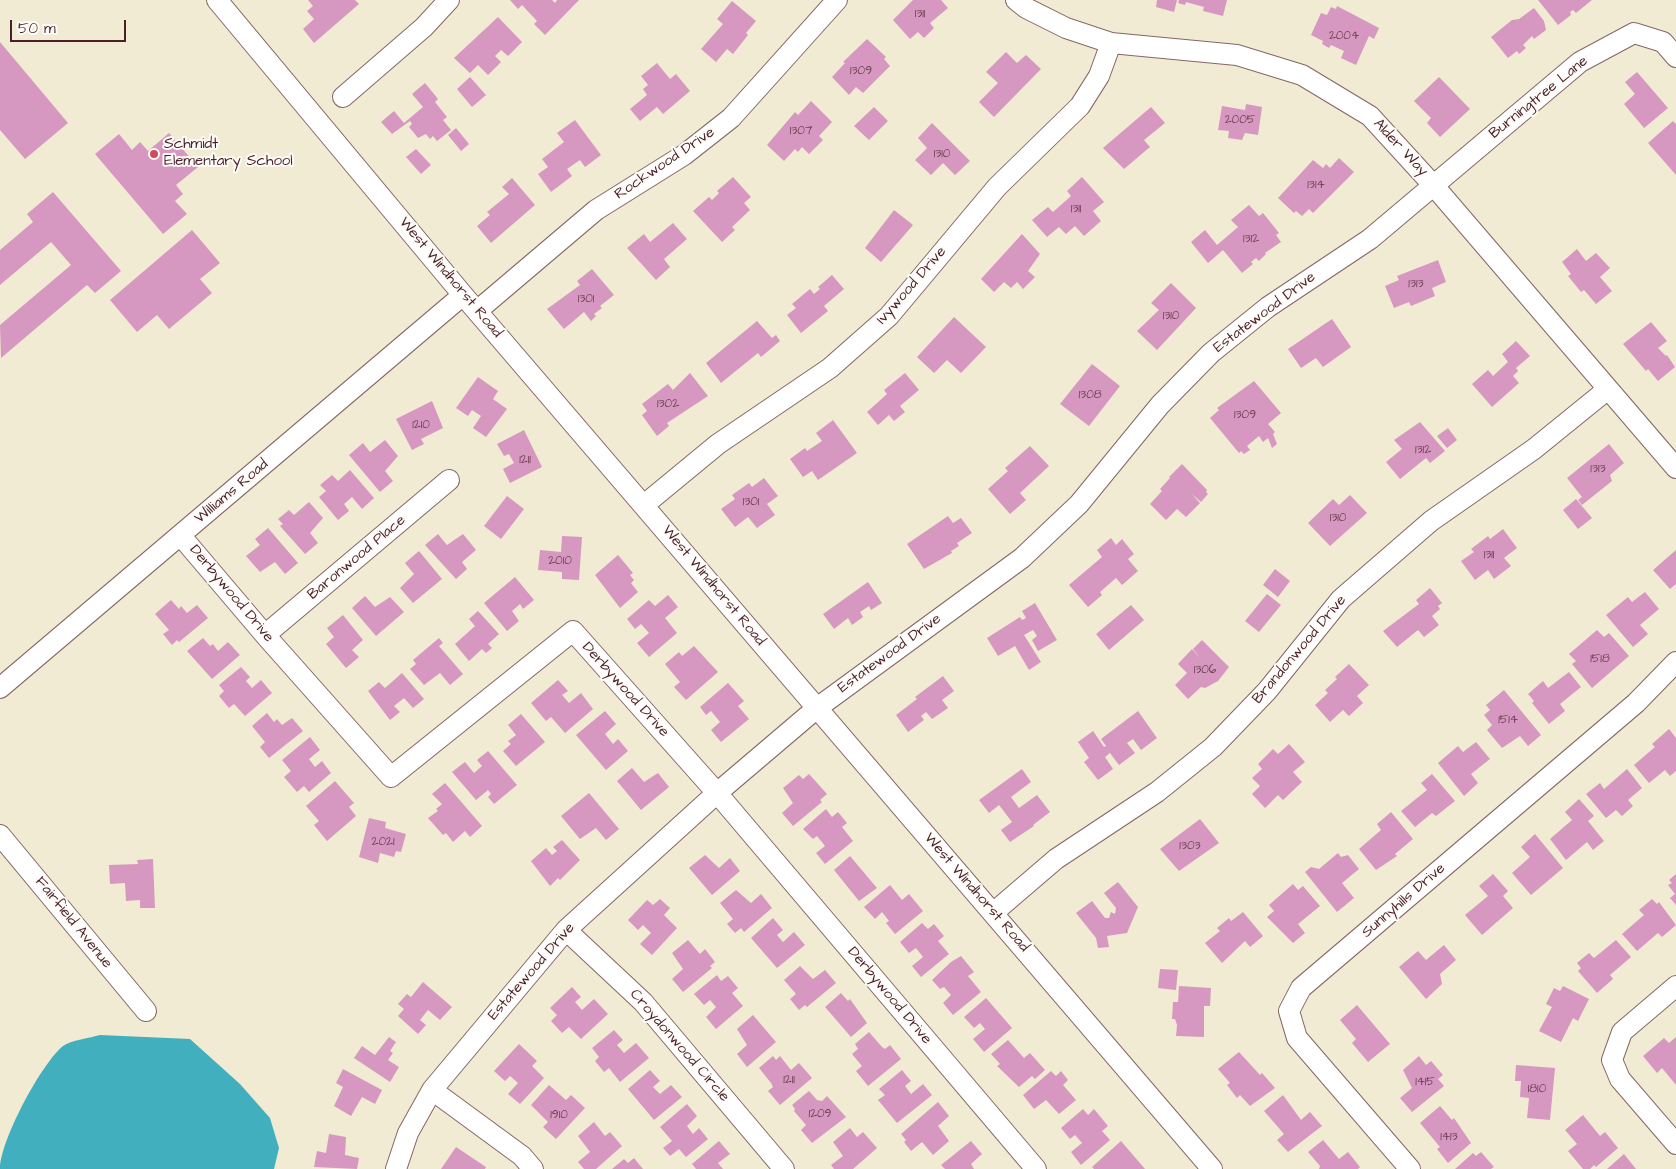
<!DOCTYPE html>
<html>
<head>
<meta charset="utf-8">
<style>
	body { margin:0 }
	#map { position:relative; width:1676px; height:1169px; overflow:hidden; background:#f2ebd4; font-family:"Architects Daughter",sans-serif }
	canvas { display:block }
	.scale { position:absolute; left:10px; top:20px; width:116px; height:22px; box-sizing:border-box; border:2px solid #4a1f2b; border-top:0; padding-left:6px; font-size:15px; line-height:18px; white-space:nowrap; color:#4a1f2b; -webkit-text-stroke:4px #fdfcf7; paint-order:stroke }
</style>
</head>
<body>
<div id="map">
<canvas width="1676" height="1169"></canvas>
<div class="scale">50 m</div>
</div>
<script>
const ctx = document.querySelector('canvas').getContext('2d');
ctx.lineJoin = 'round';
function paint(path, color) {
  ctx.fillStyle = color;
  ctx.fill(path, 'evenodd');
}
function strokePath(path, color, width, dash) {
  ctx.strokeStyle = color;
  ctx.lineWidth = width;
  ctx.lineCap = dash ? 'butt' : 'round';
  ctx.setLineDash(dash || []);
  ctx.stroke(path);
}
function write(font, color, halo, rows, align = 'center') {
  ctx.font = font + ' "Architects Daughter",sans-serif';
  ctx.lineWidth = 4;
  ctx.setLineDash([]);
  ctx.textBaseline = 'middle';
  ctx.strokeStyle = halo;
  ctx.fillStyle = color;
  for (const [text, x, y, turn = 0] of rows) {
    ctx.save();
    ctx.translate(x, y);
    ctx.rotate((+turn || 0) * Math.PI / 180);
    ctx.textAlign = isNaN(turn) ? turn : align;
    if (halo) ctx.strokeText(text, 0, 0);
    ctx.fillText(text, 0, 0);
    ctx.restore();
  }
}
paint(new Path2D(`
	M100,1035L190,1039L240,1084L270,1118L279,1148L274,1169H0C0,1141 41,1064 63,1046C71,1040 90,1038 100,1035Z`), '#41afbe');
paint(new Path2D(`
	M308,0H355L359,4L314,43L303,29L314,19L307,11L313,6Z
	M510,0H552L555,3L557,0H579L545,35L534,24L537,21L522,5L518,9Z
	M913,0H941L948,8L930,23L934,28L924,38L918,32L910,39L893,20Z
	M1157,0H1177L1174,12L1156,7Z
	M1179,0H1227L1223,16L1203,11L1204,7L1186,2L1185,5L1178,3Z
	M1538,0H1592L1576,13L1573,10L1570,12L1571,15L1558,25Z
	M732,1L756,21L746,33L748,35L733,54L727,49L716,62L701,49L723,24L717,19Z
	M1337,6L1379,28L1374,39L1369,36L1356,65L1341,58L1344,51L1331,45L1329,48L1322,44L1323,41L1311,35L1321,13L1327,15L1331,7L1336,9Z
	M1534,8L1544,21L1546,30L1534,39L1532,36L1523,45L1526,48L1519,54L1517,51L1508,58L1491,37L1512,20L1519,19Z
	M498,17L522,42L508,56L501,50L495,56L501,62L488,75L478,65L470,73L454,58Z
	M867,39L886,57L884,59L890,66L863,93L856,87L849,95L832,77L845,63L843,62Z
	M0,42L68,123L25,159L0,130Z
	M1006,52L1017,63L1026,55L1041,69L994,117L979,102L998,83L986,72Z
	M657,63L670,79L676,74L690,91L663,114L657,107L640,121L630,109L647,95L643,89L648,85L641,76Z
	M1637,72L1668,108L1644,128L1624,104L1635,94L1625,82Z
	M470,77L486,95L472,107L457,89Z
	M1439,77L1470,109L1440,137L1427,123L1431,118L1414,101Z
	M425,83L438,99L435,102L447,117L443,120L451,130L437,141L433,136L430,139L426,134L418,138L409,127L412,124L410,121L392,134L381,122L394,111L404,123L423,107L412,94Z
	M811,101L832,122L819,136L823,140L809,154L802,147L798,152L795,149L784,161L767,145L795,112L798,115Z
	M1246,104L1262,107L1258,135L1245,133L1242,140L1228,138L1229,131L1218,130L1222,106L1245,110Z
	M874,107L888,121L869,140L854,126Z
	M1151,107L1165,123L1144,140L1150,147L1124,169L1103,148Z
	M575,120L601,155L585,167L580,160L567,169L572,176L551,192L538,174L548,167L542,159L564,142L557,133Z
	M1673,121L1676,124V175L1648,143Z
	M932,123L970,161L955,175L943,163L931,175L915,160L927,148L918,138Z
	M456,128L469,144L461,151L448,135Z
	M169,133L198,167L176,185L183,194L175,201L187,214L163,234L95,154L119,134L132,150L140,142L148,151Z
	M416,149L431,165L421,174L406,157Z
	M1339,158L1354,172L1313,213L1309,209L1302,216L1296,211L1294,213L1278,198L1313,160L1323,168L1326,164L1330,168Z
	M733,177L751,197L744,203L750,210L732,227L735,230L722,242L693,211L709,197L712,200L719,193L717,191Z
	M1082,177L1104,202L1093,211L1101,221L1084,236L1075,226L1066,234L1059,227L1047,237L1032,220L1048,207L1053,212L1071,196L1067,191Z
	M512,178L535,205L491,243L477,226L490,215L487,212L509,194L502,187Z
	M53,192L121,271L95,293L87,285L1,358L0,325L71,265L51,242L0,285V250L33,222L27,214Z
	M1249,205L1259,216L1263,213L1279,233L1276,235L1281,242L1265,253L1266,254L1259,261L1256,258L1251,262L1253,264L1242,273L1223,250L1208,263L1191,242L1205,230L1217,245L1238,227L1231,220Z
	M894,210L913,225L881,262L865,248Z
	M673,223L687,239L664,259L670,267L656,280L627,248L644,234L650,242Z
	M192,230L220,263L200,279L212,293L169,329L157,315L137,332L110,300Z
	M1022,234L1040,254L1028,271L1035,277L1023,289L1017,282L1011,288L1004,282L994,292L981,279Z
	M1577,249L1586,261L1596,253L1610,268L1600,277L1612,291L1596,304L1584,290L1581,292L1568,276L1571,274L1562,262Z
	M1438,260L1446,282L1432,288L1435,296L1411,306L1409,302L1394,308L1385,286L1399,280L1397,276Z
	M592,269L614,295L600,306L602,308L594,314L596,316L591,321L584,312L564,329L547,309L580,285L577,281Z
	M832,275L844,289L824,306L828,311L801,333L787,315L796,308L792,304L810,289L814,294L820,289L818,287Z
	M1171,283L1196,308L1157,350L1137,331L1159,310L1151,303Z
	M954,317L986,347L961,373L947,360L934,373L917,357Z
	M1332,319L1351,347L1323,367L1316,358L1301,368L1288,349Z
	M757,321L772,338L776,335L780,341L761,357L758,353L721,383L706,363Z
	M1651,322L1667,341L1658,348L1666,356L1667,355L1675,367L1658,381L1648,369L1646,371L1623,344Z
	M1516,341L1530,356L1516,368L1518,371L1513,376L1519,383L1492,407L1472,384L1488,370L1493,376L1508,362L1502,354Z
	M1092,364L1120,386L1089,426L1060,404Z
	M690,373L708,396L667,423L669,426L657,436L642,415L647,411L642,404L668,384L673,390Z
	M905,373L919,390L900,406L905,412L894,421L889,415L878,425L867,412L887,394L884,390Z
	M478,377L498,391L493,399L507,409L486,437L473,428L481,416L472,410L468,416L456,408Z
	M1254,381L1281,413L1268,424L1275,432L1273,434L1277,444L1272,448L1268,438L1263,442L1259,436L1247,446L1250,450L1244,454L1241,451L1239,453L1210,418L1219,410L1217,408Z
	M432,401L443,428L421,439L424,444L412,450L396,419Z
	M833,420L857,453L818,480L812,471L803,477L790,459L805,448L807,451L822,441L816,433Z
	M1420,422L1445,451L1430,463L1426,458L1400,479L1386,462L1402,449L1394,440Z
	M1448,428L1457,440L1447,448L1437,436Z
	M524,430L542,467L510,483L503,469L514,463L509,454L504,456L497,444Z
	M385,440L398,456L385,471L393,481L380,492L349,455L363,443L370,452Z
	M1609,444L1624,463L1610,475L1612,481L1582,505L1578,500L1582,497L1567,478Z
	M1030,446L1049,466L1020,493L1026,500L1010,514L988,489L1008,471L1005,468Z
	M1182,464L1207,490L1206,492L1208,494L1201,502L1192,494L1200,503L1186,517L1177,509L1166,520L1150,504L1162,491L1160,489L1170,478L1169,477Z
	M350,470L374,498L362,509L352,497L344,504L349,511L338,520L319,497L326,491L320,485L332,475L338,481Z
	M764,478L778,496L767,504L775,515L757,528L748,517L735,527L721,509L735,499L732,495L749,483L752,487Z
	M1350,495L1367,513L1330,546L1308,523L1333,499L1339,505Z
	M507,496L524,509L501,539L484,526Z
	M1576,499L1592,518L1578,529L1563,510Z
	M309,502L323,518L310,533L318,543L305,554L280,526L283,524L278,519L289,510L294,515Z
	M948,516L953,523L961,518L972,533L957,543L959,546L951,551L952,553L924,569L907,544Z
	M268,528L298,563L285,574L275,562L260,572L246,556L260,545L255,539Z
	M1503,529L1517,548L1504,558L1511,566L1494,579L1488,570L1475,580L1461,561L1474,552L1471,549L1488,536L1490,539Z
	M438,534L447,545L463,534L476,550L462,562L467,569L456,579L425,545Z
	M562,536L582,537L579,580L562,579V572L538,570L540,550L561,552Z
	M1111,538L1116,545L1122,539L1134,554L1128,559L1138,571L1122,585L1116,578L1100,592L1102,595L1088,607L1069,585L1102,557L1097,550Z
	M1676,550V584L1670,589L1653,570Z
	M419,551L442,579L413,603L400,588L414,574L405,563Z
	M618,555L633,573L630,575L634,580L631,583L638,592L620,608L595,575Z
	M1275,569L1290,581L1278,597L1263,585Z
	M515,577L534,600L523,609L520,604L512,611L519,621L507,631L484,603Z
	M868,582L882,603L871,610L869,606L860,612L863,617L852,625L848,618L834,629L823,614Z
	M1430,588L1442,603L1438,606L1440,609L1432,616L1439,625L1424,637L1418,630L1397,647L1383,631L1419,604L1416,600Z
	M1645,592L1659,609L1640,625L1648,634L1633,647L1606,615L1628,597L1632,602Z
	M1267,594L1281,605L1259,632L1245,621Z
	M668,595L678,607L665,618L677,633L649,657L637,643L649,633L641,624L635,629L627,619L649,600L655,606Z
	M365,596L375,607L390,597L404,612L376,636L352,608Z
	M171,600L179,609L181,606L187,613L197,605L208,618L179,642L177,640L172,645L163,634L169,630L155,614Z
	M1035,603L1057,640L1038,651L1032,640L1037,636L1033,630L1024,635L1041,662L1029,670L1015,646L998,656L987,638L1020,617L1022,620L1026,618L1022,611Z
	M1131,605L1144,620L1109,650L1096,634Z
	M478,611L499,634L488,644L492,648L486,653L482,649L469,661L455,644L475,626L469,619Z
	M343,615L363,640L352,650L359,657L346,668L326,644L334,637L327,628Z
	M1597,630L1604,637L1609,633L1629,656L1592,688L1572,664L1576,661L1569,654Z
	M203,638L210,646L213,644L218,651L228,642L240,655L212,679L187,651Z
	M439,638L443,643L439,646L463,674L450,685L440,673L424,685L410,669L416,664L413,660Z
	M1202,640L1229,667L1218,681L1205,688L1201,687L1188,699L1175,685L1187,673L1178,664L1192,649L1200,658L1193,649Z
	M694,646L718,672L686,700L674,687L680,682L665,664L679,652L682,656Z
	M1349,664L1369,685L1357,696L1363,703L1349,716L1343,710L1330,722L1315,705L1328,693L1325,690L1337,679L1335,677Z
	M241,667L250,677L246,681L252,688L261,680L272,693L245,716L234,704L229,708L219,696L224,691L219,685Z
	M1569,672L1581,687L1560,704L1565,711L1549,724L1532,703L1534,701L1528,694L1543,681L1548,688Z
	M402,673L424,699L413,708L404,698L394,706L400,712L390,720L368,691L379,682L385,688Z
	M943,676L954,691L942,700L948,708L932,719L926,712L921,716L924,720L908,732L896,715L917,699L915,697Z
	M558,680L568,691L562,695L569,703L581,693L593,709L565,733L551,717L546,721L531,703Z
	M728,683L744,701L738,706L749,719L721,742L711,730L720,722L711,711L706,715L700,707Z
	M1504,690L1541,735L1528,746L1520,736L1502,748L1487,730L1492,725L1484,715L1490,710L1486,705Z
	M605,711L616,724L605,734L613,744L618,739L628,751L606,770L576,735Z
	M1138,711L1157,738L1141,750L1133,739L1127,743L1135,753L1119,765L1110,753L1105,757L1113,769L1098,780L1084,762L1089,758L1078,742L1093,731L1104,747L1106,746L1101,739Z
	M267,713L274,722L277,719L282,725L292,718L303,731L269,758L260,747L265,742L252,726Z
	M521,714L545,742L516,766L503,751L511,744L508,741L516,735L508,725Z
	M1669,729L1676,738V771L1670,776L1665,770L1649,783L1634,765L1655,747L1652,744Z
	M310,737L320,750L309,759L315,767L322,761L331,773L309,792L304,786L297,792L284,777L291,771L282,760Z
	M1476,742L1490,759L1471,774L1478,783L1464,796L1438,763L1458,746L1463,752Z
	M1289,744L1305,762L1293,772L1302,782L1283,800L1278,795L1265,808L1252,794L1260,786L1252,778L1262,769L1258,764L1273,749L1278,754Z
	M488,751L517,785L494,804L488,797L491,794L488,790L476,800L452,772L465,762L474,773L482,766L477,760Z
	M632,768L644,782L658,773L669,787L641,810L617,781Z
	M1022,769L1031,782L1011,797L1019,808L1037,795L1050,812L1033,825L1034,826L1010,842L1001,830L1012,822L999,805L989,813L979,800Z
	M1627,769L1642,788L1628,800L1633,806L1622,816L1616,810L1606,818L1586,794L1600,783L1604,789Z
	M809,774L827,794L820,800L822,802L793,826L782,813L793,803L783,788L799,775L803,779Z
	M1432,774L1455,801L1436,816L1432,813L1415,827L1401,811L1427,790L1421,783Z
	M335,781L354,803L349,807L356,816L327,841L314,825L319,821L306,806Z
	M445,783L482,826L470,837L465,831L453,842L446,833L443,835L428,818L438,811L436,809L442,804L432,794Z
	M589,793L619,829L606,840L596,828L580,839L561,816Z
	M1579,799L1594,816L1588,821L1604,841L1593,850L1587,842L1566,860L1550,839L1572,820L1565,812Z
	M826,809L832,817L838,812L847,823L842,827L853,841L825,864L816,853L825,846L817,836L813,839L803,829Z
	M1391,812L1413,839L1395,854L1397,856L1376,870L1359,849L1381,830L1377,824Z
	M369,818L386,822L385,828L406,834L401,852L396,851L394,857L380,853L378,863L359,857Z
	M1200,819L1219,843L1179,871L1160,849Z
	M1535,834L1563,868L1531,895L1512,873L1530,857L1521,847Z
	M562,840L580,860L560,880L558,878L550,886L531,861L546,848L552,855L557,851L553,847Z
	M1338,853L1341,857L1348,855L1359,869L1342,883L1354,898L1337,912L1305,872L1311,867L1319,869Z
	M705,855L719,868L730,858L740,871L712,895L689,868Z
	M850,856L877,888L859,901L834,870Z
	M153,859L155,908H140V900L126,901L125,883L110,884L109,865L138,864L137,860Z
	M1493,874L1508,891L1503,896L1513,908L1482,935L1465,915L1488,896L1479,886Z
	M1676,874V905L1670,898L1675,894L1668,885L1672,883L1669,880Z
	M1118,882L1138,907L1127,933L1107,936L1109,947L1098,948L1096,938L1076,913L1092,901L1105,918H1109L1111,912L1115,914L1116,908L1104,893Z
	M1293,884L1298,890L1303,886L1320,906L1298,924L1305,933L1293,943L1267,917L1274,911L1269,905Z
	M890,885L902,900L909,894L923,911L895,934L886,923L889,921L882,912L875,919L864,907Z
	M736,890L751,903L761,894L772,908L744,932L741,928L735,933L727,924L733,919L720,903Z
	M660,899L670,908L664,915L677,928L652,955L640,944L651,933L643,925L638,930L628,920L647,900L653,905Z
	M1652,899L1657,904L1659,902L1676,925L1662,937L1658,933L1637,951L1622,934L1644,915L1639,910Z
	M1243,912L1263,936L1250,947L1245,941L1222,963L1205,943L1220,931L1217,928L1229,918L1231,921Z
	M773,918L783,930L777,935L783,942L794,932L805,945L777,968L751,938Z
	M922,923L928,929L934,924L944,936L938,941L949,954L921,977L912,966L923,957L916,948L909,953L900,942Z
	M688,940L700,954L705,949L715,962L710,966L712,968L683,992L672,979L683,969L672,953Z
	M1616,940L1631,957L1610,975L1613,979L1597,993L1578,971L1581,968L1577,963L1589,953L1594,958Z
	M1444,945L1456,960L1440,974L1442,984L1426,999L1399,967L1418,951L1426,960Z
	M961,956L974,972L968,976L981,992L953,1015L943,1003L951,995L944,987L940,989L932,980L951,962Z
	M800,966L813,979L825,970L836,983L807,1007L805,1005L799,1010L790,999L796,994L784,980Z
	M1160,969L1178,970L1176,990L1158,988Z
	M717,975L721,981L728,976L738,988L732,993L743,1006L716,1029L706,1017L716,1007L710,1000L704,1005L694,994Z
	M423,982L452,1007L440,1020L428,1010L420,1020L426,1025L418,1034L398,1016L404,1009L398,1004L407,994L411,997Z
	M1179,986L1211,988L1210,1006H1204V1037L1176,1036L1177,1025L1175,1019H1172L1173,1002H1178Z
	M1563,986L1589,999L1578,1021L1573,1018L1561,1042L1539,1031L1552,1007L1546,1004L1554,988L1560,991Z
	M572,987L581,997L575,1002L582,1010L594,999L608,1014L581,1039L569,1027L562,1033L551,1021L557,1015L550,1008Z
	M841,993L848,1001L850,999L867,1023L851,1037L825,1007Z
	M986,998L1012,1028L984,1052L973,1039L985,1029L980,1023L974,1028L964,1017Z
	M1357,1005L1390,1044L1368,1062L1352,1043L1356,1039L1340,1020Z
	M753,1015L776,1042L747,1067L737,1054L747,1045L737,1029Z
	M614,1030L623,1040L617,1045L624,1053L636,1043L649,1058L620,1082L609,1068L604,1072L595,1061L599,1057L592,1048Z
	M869,1032L882,1047L885,1049L890,1045L901,1059L868,1086L856,1071L862,1066L852,1054L858,1049L855,1044Z
	M389,1037L396,1042L390,1051L393,1053L388,1060L399,1067L390,1082L354,1058L362,1046L375,1055Z
	M1676,1037V1085L1662,1068L1657,1073L1643,1056L1664,1038L1669,1043Z
	M1008,1040L1024,1058L1030,1053L1045,1070L1035,1079L1032,1076L1019,1087L997,1066L1000,1064L991,1054Z
	M519,1044L537,1061L532,1066L544,1078L520,1104L508,1094L518,1083L510,1076L505,1081L494,1071Z
	M1239,1052L1260,1075L1262,1073L1275,1088L1250,1106L1240,1095L1237,1098L1227,1085L1230,1083L1218,1069Z
	M773,1056L776,1060L780,1056L791,1070L799,1063L812,1078L780,1105L768,1091L773,1087L771,1083L759,1068Z
	M1419,1056L1426,1065L1431,1061L1443,1075L1438,1079L1444,1086L1412,1112L1400,1098L1412,1088L1403,1070Z
	M1516,1065L1555,1068L1550,1120L1527,1118L1529,1098L1520,1097L1521,1081H1515Z
	M343,1069L382,1090L375,1104L362,1097L351,1116L334,1106L343,1087L336,1083Z
	M650,1070L660,1081L653,1087L660,1094L671,1085L682,1097L654,1120L628,1089Z
	M902,1070L911,1081L905,1086L911,1094L923,1084L932,1095L897,1123L878,1100L885,1095L879,1089Z
	M1051,1071L1056,1076L1061,1071L1068,1080L1063,1085L1076,1100L1059,1114L1046,1100L1034,1109L1023,1095Z
	M549,1085L566,1100L571,1095L585,1108L556,1139L543,1127L548,1122L531,1105Z
	M809,1091L817,1100L822,1101L827,1096L846,1117L812,1143L801,1130L806,1125L794,1111L795,1109L792,1105Z
	M1283,1095L1301,1120L1310,1112L1322,1126L1288,1152L1277,1140L1284,1134L1264,1111Z
	M938,1102L949,1116L938,1126L949,1141L933,1155L922,1142L911,1151L904,1142L906,1140L901,1134Z
	M687,1104L697,1116L687,1126L693,1134L699,1128L708,1139L686,1157L679,1149L670,1156L663,1148L672,1141L660,1127Z
	M1440,1106L1452,1120L1454,1118L1471,1143L1448,1163L1437,1149L1440,1147L1420,1123Z
	M1083,1109L1088,1115L1094,1109L1108,1126L1102,1131L1110,1140L1081,1165L1071,1152L1082,1143L1075,1135L1070,1139L1061,1128Z
	M1583,1115L1600,1136L1605,1132L1618,1148L1596,1167L1594,1165L1590,1169H1583L1568,1151L1577,1144L1565,1130Z
	M594,1122L605,1136L610,1132L622,1146L596,1169H584L578,1162L590,1152L578,1136Z
	M850,1128L857,1137L863,1132L877,1148L853,1169H834L831,1165L843,1156L833,1142Z
	M329,1134L346,1137L345,1155L359,1158L357,1169L314,1167L317,1151L326,1153Z
	M1323,1140L1339,1159L1348,1152L1360,1167L1358,1169H1319L1320,1166L1308,1152Z
	M719,1141L730,1154L718,1163L723,1169H696L692,1164Z
	M971,1141L982,1154L971,1164L974,1169H945L941,1165Z
	M1121,1141L1145,1169H1094L1092,1167Z
	M456,1147L486,1167L485,1169H441Z
	M1481,1152L1494,1167L1491,1169H1455L1473,1153L1476,1156Z
	M1624,1154L1636,1169H1607Z
	M634,1158L643,1169H612L624,1159L628,1163Z`), '#d698c0');
const minor = new Path2D(`
	M217,0L463,295L1212,1169
	M1016,0L1026,8L1066,28L1111,43L1237,55L1302,75L1370,116L1434,186L1676,468
	M343,97L424,27L449,0
	M477,311L596,210L684,155L731,118L837,0
	M644,505L718,444L830,368L889,316L997,187L1080,106L1099,76L1111,43
	M181,536L265,635L391,777L573,631L717,793L1036,1169
	M265,635L449,480
	M0,688L463,295
	M0,835L146,1011
	M993,913L1056,859L1157,792L1213,747L1267,691L1341,599L1431,521L1534,449L1608,389
	M566,930L643,1002L784,1169
	M1676,986L1622,1032L1612,1060L1620,1079L1676,1144
	M432,1090L522,1156L533,1169
	M396,1169L408,1133L432,1090L566,930L717,793L817,708L1022,558L1079,504L1160,405L1211,353L1268,307L1370,239L1580,62L1634,33L1663,42L1676,57
	M1410,1169L1297,1038L1289,1011L1301,988L1636,703L1676,662`);
strokePath(minor, '#856666', 22);
strokePath(minor, '#fff', 20);
for (const [x, y, r, color] of [
	[154,154,5,"#d1495b"]
]) {
  const dot = new Path2D();
  dot.arc(x, y, r, 0, 2 * Math.PI);
  ctx.fillStyle = color;
  ctx.fill(dot);
  strokePath(dot, '#fdfcf7', 2);
}
write('12px', '#6d3d50', null, [
	["1311",920,14],
	["2004",1344,36],
	["1309",861,71],
	["2005",1240,120],
	["1307",801,131],
	["1310",942,154],
	["1314",1316,185],
	["1311",1076,209],
	["1312",1251,239],
	["1313",1416,284],
	["1301",586,299],
	["1310",1171,316],
	["1308",1090,395],
	["1302",668,404],
	["1309",1245,415],
	["1210",421,425],
	["1312",1423,450],
	["1211",525,460],
	["1313",1598,469],
	["1301",751,502],
	["1310",1338,518],
	["1311",1489,555],
	["2010",560,561],
	["1518",1600,659],
	["1306",1205,670],
	["1514",1508,720],
	["2021",383,842],
	["1303",1190,846],
	["1211",789,1080],
	["1415",1425,1082],
	["1810",1537,1089],
	["1209",820,1114],
	["1910",559,1115],
	["1413",1449,1137]
]);
write('15px', '#4a1f2b', '#fdfcf7', [
	["Burningtree Lane",1539,98,-39],
	["Alder Way",1400,148,47],
	["Rockwood Drive",665,164,-34],
	["West Windhorst Road",450,278,50],
	["Ivywood Drive",912,286,-49],
	["Estatewood Drive",1265,313,-37],
	["Williams Road",232,492,-40],
	["Baronwood Place",357,558,-40],
	["West Windhorst Road",713,586,50],
	["Derbywood Drive",231,594,50],
	["Brandonwood Drive",1300,650,-50],
	["Estatewood Drive",890,654,-36],
	["Derbywood Drive",625,690,48],
	["West Windhorst Road",976,893,49],
	["Sunnyhills Drive",1404,901,-41],
	["Fairfield Avenue",73,923,51],
	["Estatewood Drive",532,972,-49],
	["Derbywood Drive",889,996,50],
	["Croydonwood Circle",679,1046,49]
]);
write('15px', '#4a1f2b', '#fdfcf7', [
	["Schmidt",164,145],
	["Elementary School",164,162]
], 'left');
</script>
</body>
</html>
